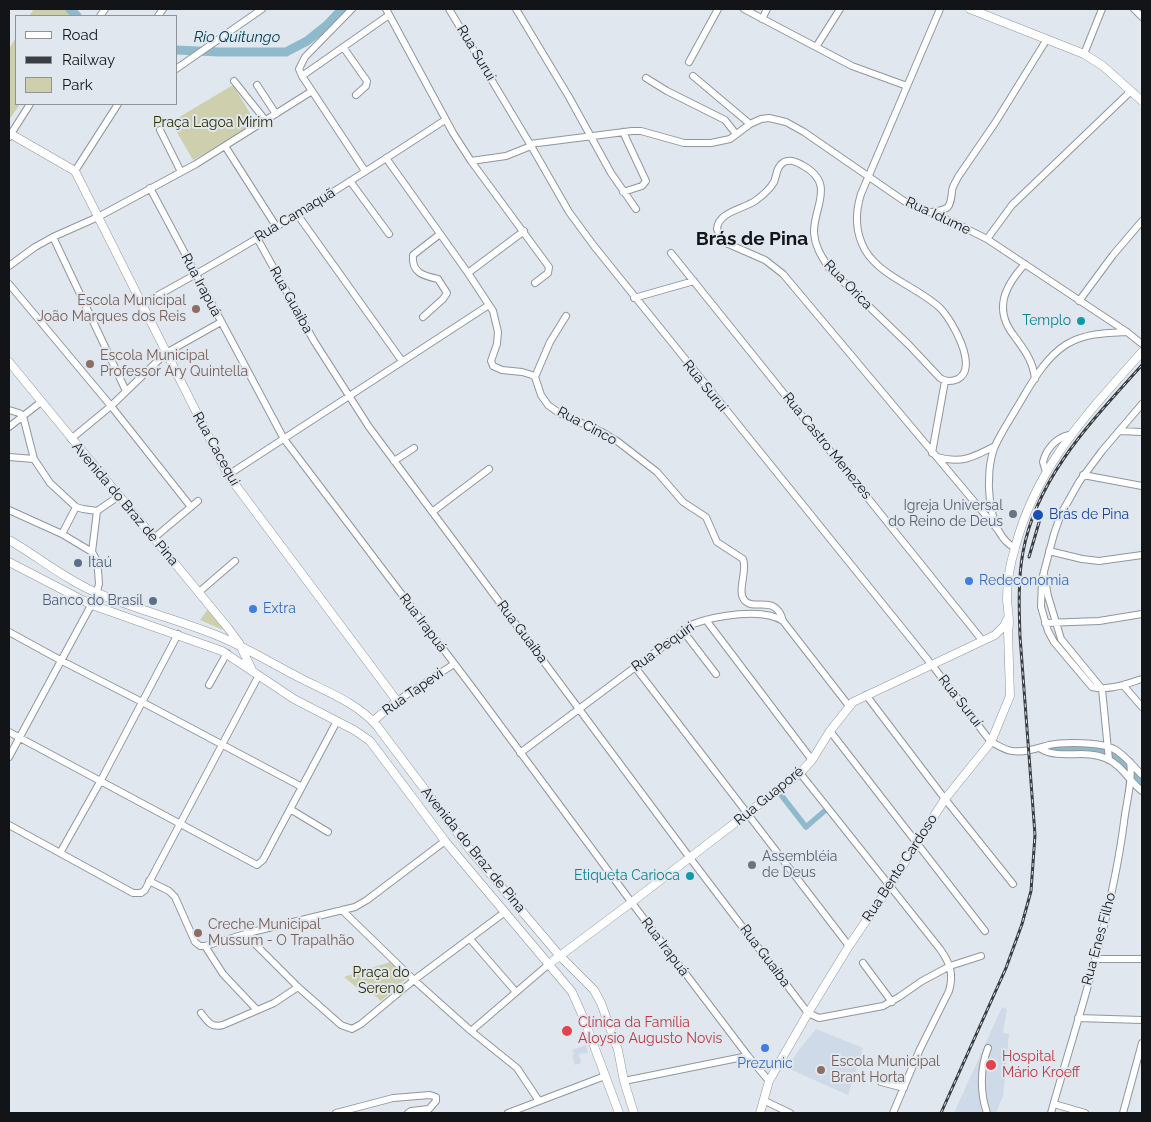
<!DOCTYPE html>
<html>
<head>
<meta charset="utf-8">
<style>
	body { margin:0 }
	#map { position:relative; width:1151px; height:1122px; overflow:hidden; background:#e0e7ef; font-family:Raleway,sans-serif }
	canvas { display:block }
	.frame { position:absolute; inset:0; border:10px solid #121417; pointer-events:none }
	.legend { position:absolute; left:15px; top:15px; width:162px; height:90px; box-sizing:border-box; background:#e0e7ef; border:1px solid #8e9399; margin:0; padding:6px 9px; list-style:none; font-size:15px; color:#121417 }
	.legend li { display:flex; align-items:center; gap:10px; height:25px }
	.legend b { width:25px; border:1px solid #8e9399 }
</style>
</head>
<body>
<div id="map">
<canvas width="1151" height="1122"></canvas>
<div class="frame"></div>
<ul class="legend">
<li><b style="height:6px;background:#fff"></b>Road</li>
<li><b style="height:6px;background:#3a3d41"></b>Railway</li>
<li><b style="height:14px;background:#ced0ad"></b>Park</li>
</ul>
</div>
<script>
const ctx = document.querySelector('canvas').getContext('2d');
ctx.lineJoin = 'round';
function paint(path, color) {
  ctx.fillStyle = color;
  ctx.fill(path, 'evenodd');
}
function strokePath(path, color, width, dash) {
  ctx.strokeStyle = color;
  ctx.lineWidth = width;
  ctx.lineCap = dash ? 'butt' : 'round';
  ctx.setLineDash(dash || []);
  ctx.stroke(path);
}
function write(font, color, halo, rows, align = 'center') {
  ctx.font = font + ' Raleway,sans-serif';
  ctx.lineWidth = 4;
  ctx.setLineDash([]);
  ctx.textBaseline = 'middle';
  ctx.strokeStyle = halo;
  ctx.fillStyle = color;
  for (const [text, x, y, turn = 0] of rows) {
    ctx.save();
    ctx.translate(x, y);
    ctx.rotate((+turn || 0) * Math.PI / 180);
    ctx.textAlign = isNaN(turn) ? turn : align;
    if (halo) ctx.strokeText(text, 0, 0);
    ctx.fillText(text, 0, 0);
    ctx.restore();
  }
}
paint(new Path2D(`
	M1002,1007L1007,1009L1003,1033L1009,1034L1003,1096L996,1113H954Z
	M816,1029L863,1048L848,1095L787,1068L801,1047Z
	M586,1045L588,1053L579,1054L581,1063L575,1065L572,1056L574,1055L572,1050Z`), '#cfdae8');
paint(new Path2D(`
	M34,9H67L74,15L29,16Z
	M16,37V104H20L9,120V49Z
	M233,85L256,123L193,160L171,122Z
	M208,609L225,628L223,630L200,620Z
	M390,962L407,978L381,1001L366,988L362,992L344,977Z`), '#ced0ad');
strokePath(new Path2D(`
	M778,791L806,827L828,808`), '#8ebacc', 5.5);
strokePath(new Path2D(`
	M70,9L77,16
	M176,50L219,52H286L307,41L327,25L342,9
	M1056,749C1075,749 1100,746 1116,758C1126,765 1133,774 1142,782`), '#8ebacc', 9);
const minor = new Path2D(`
	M352,9L305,57L299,69L302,76L312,91L365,171
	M386,9L453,133L471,161L549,267L548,273L535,283
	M449,9L530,144L569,212L594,246L932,665L991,742C998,745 1004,750 1012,751C1025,753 1038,748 1049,745C1064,742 1101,742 1114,749C1125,755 1133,766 1142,775
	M516,9L569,97L611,173L636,209
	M744,9L852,66L907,86
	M940,9L861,194C855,213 855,232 865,250C881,277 918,287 940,308C952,320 979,367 958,379C951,382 946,382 940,378L909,345L829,268C822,257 815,247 814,233C813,207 837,184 802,165C797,162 790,159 784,162C776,167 777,175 774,182C770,189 762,196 755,201C743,209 718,212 717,229L722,239L726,243L765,260L783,274L998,530
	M1134,9L1142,17
	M100,16L105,9
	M158,16L163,9
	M762,19L767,9
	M343,47L367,81L366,86L356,95
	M816,47L840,9
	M1084,54L1102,9
	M689,62L718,9
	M176,69L262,9
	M302,76L389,15
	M693,76L750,124
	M646,78L667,91L725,120L736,134
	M234,81L266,121
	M257,85L276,114
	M160,130L181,172
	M623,132L646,181L642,186L623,192
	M9,137L30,104
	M530,144L632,131H641L684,143H711L730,139L750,124L761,119L769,118L786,122L804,132L904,201L955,223L987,239L1127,332L1142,344
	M225,146L276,226
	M386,158L468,273L493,311L498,332L497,344L491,361L493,366L502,370L522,372L532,375L535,377L541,395L548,405L559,413L602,432L617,441L657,472L683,502L706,517L717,542L743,559C748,571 736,592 745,601C755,611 776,594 783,621
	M471,161L506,156L531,146
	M75,171L118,104
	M350,181L389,234
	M150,188L284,439L472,687L635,907L748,1056L769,1081
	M932,212C949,209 950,209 952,192C952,186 956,182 958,177L995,123L1047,39
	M297,214L402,361
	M53,237L126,391
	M257,238L314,341L369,427L690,858L808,1013L819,1018L883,1006L899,997L922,981L950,966L981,956
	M987,239L1012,205L1131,91
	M671,253L982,640
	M1025,264C1004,287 993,310 1015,337C1025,351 1033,361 1035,379
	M9,266L35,247L53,237L98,217L196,164L312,91
	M468,273L524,231
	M9,284L111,406L191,507
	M634,298L694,281
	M1079,301L1113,255L1142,221
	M142,304C246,248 346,185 445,120
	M423,317L443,299L447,293L438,279C424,276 411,273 413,255L440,234
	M535,377L550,342L566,316
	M1142,404L1102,451L1079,482L1061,514L1054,534L1042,579L1041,607L1048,631L1054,642L1092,687C1109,691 1126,684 1142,679
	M9,410L19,413L23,416L34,459L50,483L76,507L83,509L97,511
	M9,427L41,402
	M1119,431L1142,432
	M71,439L111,406L166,353L221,322
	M932,453L945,381
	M9,457L34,459
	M937,457C961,464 974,457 995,446
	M394,461L414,448
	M1046,472L1043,462C1046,449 1056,438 1069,435
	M228,475L489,305
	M1083,475L1142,486
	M9,510L62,534L92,552
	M97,511L119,496
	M432,512L489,469
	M62,534L76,507
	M154,538L198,501
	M1015,548C986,533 984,472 995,446C1001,433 1009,421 1016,409C1030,386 1044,358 1067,344C1086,333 1106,333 1127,332
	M1049,551L1082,559L1099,561L1142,555
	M1044,574L1048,596L1061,639L1102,689
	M199,592L235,561
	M706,620L812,760
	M1045,623L1099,621L1142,614
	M683,631L716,674
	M9,632L62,661L142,702L302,787
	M635,667L849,946
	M209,685L227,653
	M1123,685L1142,707
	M1102,689L1109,760
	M866,695L945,799L1013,884
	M397,701L454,664
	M830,731L985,931
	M9,732L257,865L263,860L337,721
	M1041,749C1060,760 1085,749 1105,758C1121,764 1129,781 1142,791
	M520,753L693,624C715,616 763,607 783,621L849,706
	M9,757L95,598L99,584L98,570L97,561L92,552L97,511
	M800,773L940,949C950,963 954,974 949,991L920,1049L893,1113
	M290,809L328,832
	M9,825L133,893H141L145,890L259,675
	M60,853L100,782L178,634
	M149,881L169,891L175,897L195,942L200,946H205L223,974L257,1010
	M342,910L414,980L471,1031L517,1068L539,1101
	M245,934L298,987L341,1025L352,1029L361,1024L414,980L505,912
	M470,939L516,992
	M205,946L252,932L355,907L367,900L445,841
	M1095,959H1142
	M863,963L892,1002
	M201,1013C208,1022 211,1028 223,1025L274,1003L298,987
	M1078,1018L1142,1020
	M471,1031L549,964
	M624,1081L748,1056
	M881,1082L904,1088
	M765,1101L790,1113
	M1054,1104L1085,1113
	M336,1113L393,1098L430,1095L436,1097V1101L429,1109L411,1111L408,1113
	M508,1113L605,1076
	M987,1113C980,1093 980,1068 988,1048
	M1051,1113C1078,1017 1111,921 1124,822C1126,803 1133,781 1130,762
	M1123,1113L1142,1043`);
const major = new Path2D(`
	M970,9L1084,54L1103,66L1142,101
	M9,133L75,171L228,475L397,701L373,721
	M9,362L228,628L239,643L252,670
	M9,540C39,557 64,579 97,593C135,609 176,619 216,635C246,647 274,665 304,680C330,693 358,704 377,726L471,851L559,955L594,990L601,1003L618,1050L624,1081L634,1113
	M9,562L92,605L222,651L294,699L354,730L370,741L445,841L572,992L584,1019L619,1113
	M549,964L632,902L800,773L812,760L830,731L853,702L995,635L1004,626L1008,618
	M760,1113L769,1081L808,1013L849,946L889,887L945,799L991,742L1010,696L1008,631C1011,621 1007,609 1007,598C1007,581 1010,564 1015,548C1036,466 1088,413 1142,352`);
strokePath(minor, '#90969d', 8);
strokePath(major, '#90969d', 9);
strokePath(minor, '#fff', 6);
strokePath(major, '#fff', 8);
const rail = new Path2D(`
	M1029,557L1040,519
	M941,1113L1006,968L1022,924L1031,891L1035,835L1020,636C1019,608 1018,579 1023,552C1037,476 1093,420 1142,365`);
strokePath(rail, '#3a3d41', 3);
strokePath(rail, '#e0e7ef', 1, [4]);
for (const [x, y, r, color] of [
	[196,309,5,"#8d6e63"],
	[1081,321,5,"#0f9aa8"],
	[90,364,5,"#8d6e63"],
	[1013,514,5,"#6b7280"],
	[1038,515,6,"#1a4fb4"],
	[78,563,5,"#5c6f8a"],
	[969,581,5,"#3f7fe0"],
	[153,601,5,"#5c6f8a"],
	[253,609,5,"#3f7fe0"],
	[752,865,5,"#6b7280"],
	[690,876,5,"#0f9aa8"],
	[198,933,5,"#8d6e63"],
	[567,1031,6,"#e0444e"],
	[765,1048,5,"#3f7fe0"],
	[991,1065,6,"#e0444e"],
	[821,1070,5,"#8d6e63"]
]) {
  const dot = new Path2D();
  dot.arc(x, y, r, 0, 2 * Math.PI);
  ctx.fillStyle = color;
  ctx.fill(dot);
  strokePath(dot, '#e0e7ef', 2);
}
write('14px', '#121417', '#e0e7ef', [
	["Rua Suruí",476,53,59],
	["Rua Camaquã",295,215,-31],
	["Rua Idume",938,216,25],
	["Rua Irapuá",201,285,62],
	["Rua Orica",848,285,46],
	["Rua Guaíba",291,300,61],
	["Rua Suruí",705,386,51],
	["Rua Cinco",587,426,28],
	["Rua Castro Menezes",827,446,51],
	["Rua Cacequi",216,449,61],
	["Avenida do Braz de Pina",125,504,50],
	["Rua Irapuá",423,623,53],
	["Rua Guaíba",522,632,53],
	["Rua Pequiri",663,647,-36],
	["Rua Tapevi",413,692,-35],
	["Rua Suruí",960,701,52],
	["Rua Guaporé",769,796,-39],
	["Avenida do Braz de Pina",473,850,51],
	["Rua Bento Cardoso",900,868,-57],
	["Rua Enes Filho",1099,939,-75],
	["Rua Irapuá",665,947,53],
	["Rua Guaíba",765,956,53]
]);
write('14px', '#2e2e00', '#e0e7ef', [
	["Praça Lagoa Mirim",213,123],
	["Praça do",381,973],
	["Sereno",381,989]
]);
write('14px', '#785e54', '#e0e7ef', [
	["Escola Municipal",186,301,"right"],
	["João Marques dos Reis",186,317,"right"],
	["Escola Municipal",100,356],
	["Professor Ary Quintella",100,372],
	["Creche Municipal",208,925],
	["Mussum - O Trapalhão",208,941],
	["Escola Municipal",831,1062],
	["Brant Horta",831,1078]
], 'left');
write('14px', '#0d838f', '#e0e7ef', [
	["Templo",1071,321],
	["Etiqueta Carioca",680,876]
], 'right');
write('14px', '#5b616d', '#e0e7ef', [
	["Igreja Universal",1003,506],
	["do Reino de Deus",1003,522],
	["Assembléia",762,857,"left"],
	["de Deus",762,873,"left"]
], 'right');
write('14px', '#164399', '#e0e7ef', [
	["Brás de Pina",1049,515]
], 'left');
write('14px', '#4e5e75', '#e0e7ef', [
	["Itaú",88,563],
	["Banco do Brasil",143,601,"right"]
], 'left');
write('14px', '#366cbe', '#e0e7ef', [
	["Redeconomia",979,581],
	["Extra",263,609],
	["Prezunic",765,1064,"center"]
], 'left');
write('14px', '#be3a42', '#e0e7ef', [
	["Clínica da Família",578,1023],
	["Aloysio Augusto Novis",578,1039],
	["Hospital",1002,1057],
	["Mário Kroeff",1002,1073]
], 'left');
write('italic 15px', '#004154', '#e0e7ef', [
	["Rio Quitungo",237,37]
]);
write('bold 19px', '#121417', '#e0e7ef', [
	["Brás de Pina",752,239]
]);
</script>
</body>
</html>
